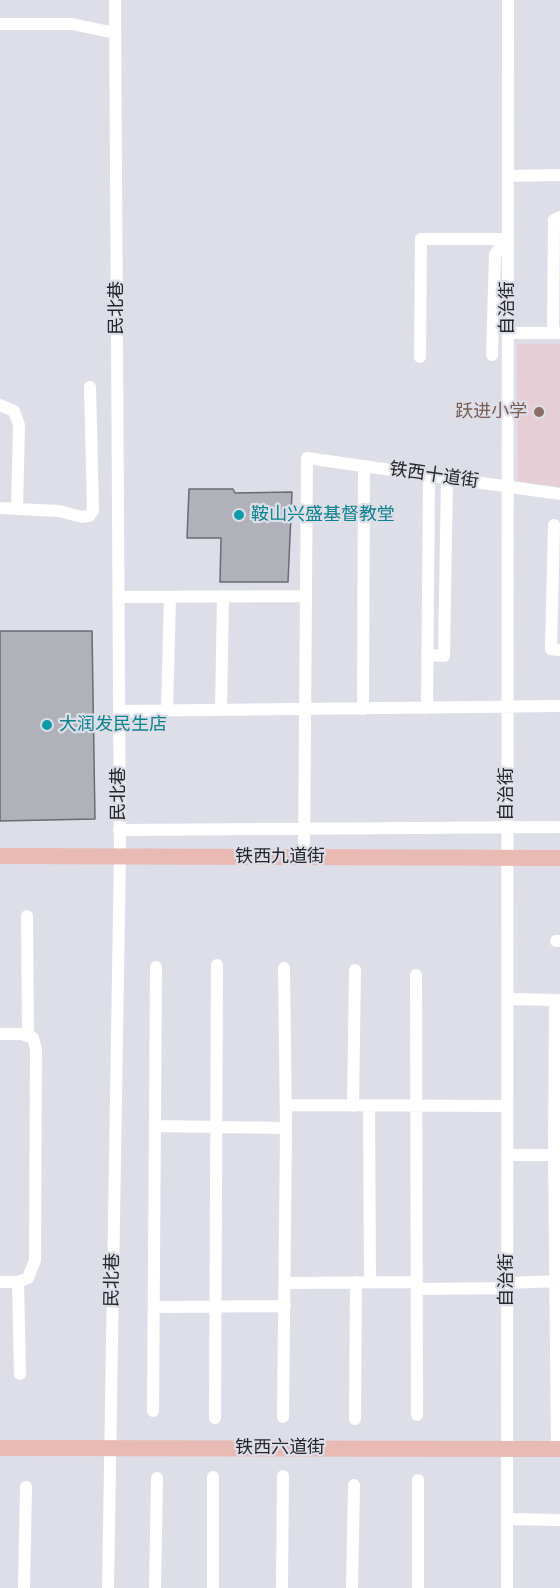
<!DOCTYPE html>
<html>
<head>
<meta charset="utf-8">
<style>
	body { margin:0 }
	canvas { display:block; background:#dddee7 }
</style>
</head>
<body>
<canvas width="560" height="1588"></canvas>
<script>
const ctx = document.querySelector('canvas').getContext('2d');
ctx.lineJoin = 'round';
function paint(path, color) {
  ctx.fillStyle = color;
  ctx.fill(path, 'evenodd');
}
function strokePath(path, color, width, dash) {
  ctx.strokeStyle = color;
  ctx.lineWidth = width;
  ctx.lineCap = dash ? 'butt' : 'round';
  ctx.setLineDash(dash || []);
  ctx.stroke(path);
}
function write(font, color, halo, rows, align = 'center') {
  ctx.font = font + ' "DejaVu Sans","Noto Sans SC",sans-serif';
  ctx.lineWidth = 4.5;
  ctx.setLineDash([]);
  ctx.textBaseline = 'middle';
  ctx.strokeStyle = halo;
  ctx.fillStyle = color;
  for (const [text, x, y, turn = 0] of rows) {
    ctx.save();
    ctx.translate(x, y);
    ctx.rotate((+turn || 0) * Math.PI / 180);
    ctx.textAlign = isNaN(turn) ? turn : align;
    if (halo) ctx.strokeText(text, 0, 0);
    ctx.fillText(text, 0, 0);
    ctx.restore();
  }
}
paint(new Path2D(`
	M517,344H560V487L518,481Z`), '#e6ced7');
const building = new Path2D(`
	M189,489H233L235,493L292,492L288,582H220L221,538H187Z
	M0,631H92L95,819L0,821Z`);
paint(building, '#b0b1b9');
strokePath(building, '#6a6b73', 1.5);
strokePath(new Path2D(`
	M0,24H72L115,33
	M508,176L560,175
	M508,333H560
	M553,333L554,220L560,217
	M492,355L495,255L505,239
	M420,357L421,239H508
	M0,405L14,411L19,425L17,509L59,511L82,517L89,516L93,511L90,387
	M0,508L17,509
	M554,525L551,649L560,650
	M118,597L306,596
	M428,655L444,656L447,477
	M427,708L429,475
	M363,709L364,466
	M221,710L223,596
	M119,711L560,706
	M167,711L170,597
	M119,830L560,827
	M304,858L307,458L560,494
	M27,916L28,1036
	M556,941H560
	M416,975L417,1415
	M507,999L560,1000
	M555,1000L554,1155L557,1449
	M0,1034H22L33,1038L36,1049L35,1260L28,1278L18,1282H0
	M286,1105L507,1106
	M353,1106L355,970
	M369,1106L370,1282
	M155,1126L286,1128
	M507,1155H560
	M18,1282L20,1374
	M285,1283L417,1282
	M507,1283L560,1281
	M417,1289L507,1288
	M154,1307L285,1306
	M153,1411L156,967
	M283,1417L286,1128L284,968
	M215,1418L217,965
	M355,1419L356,1282
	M213,1477V1588
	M418,1480V1588
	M507,1519L560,1520
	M24,1588L26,1487
	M108,1588L120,852L115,0
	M155,1588L157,1478
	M282,1588L283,1476
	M352,1588L354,1485
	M507,1588L508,0`), '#fff', 12);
strokePath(new Path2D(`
	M0,856L560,858
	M0,1448L560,1449`), '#e9b9b4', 16);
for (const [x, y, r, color] of [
	[539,412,6,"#8d6e63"],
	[239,515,6,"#0f9aa8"],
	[47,725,6,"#0f9aa8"]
]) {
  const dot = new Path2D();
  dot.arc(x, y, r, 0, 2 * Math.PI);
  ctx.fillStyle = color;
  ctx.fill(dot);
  strokePath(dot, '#dddee7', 2);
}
write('18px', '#252629', '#dddee7', [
	["民北巷",117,308,-90],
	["自治街",508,308,-90],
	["铁西十道街",434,476,8],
	["民北巷",119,794,-90],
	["自治街",507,794,-90],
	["铁西九道街",280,857],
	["民北巷",113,1280,-89],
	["自治街",507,1280,-90],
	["铁西六道街",280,1448]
]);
write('18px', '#785e54', '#dddee7', [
	["跃进小学",527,412]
], 'right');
write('18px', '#0d838f', '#dddee7', [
	["鞍山兴盛基督教堂",251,515],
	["大润发民生店",59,725]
], 'left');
</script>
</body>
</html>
